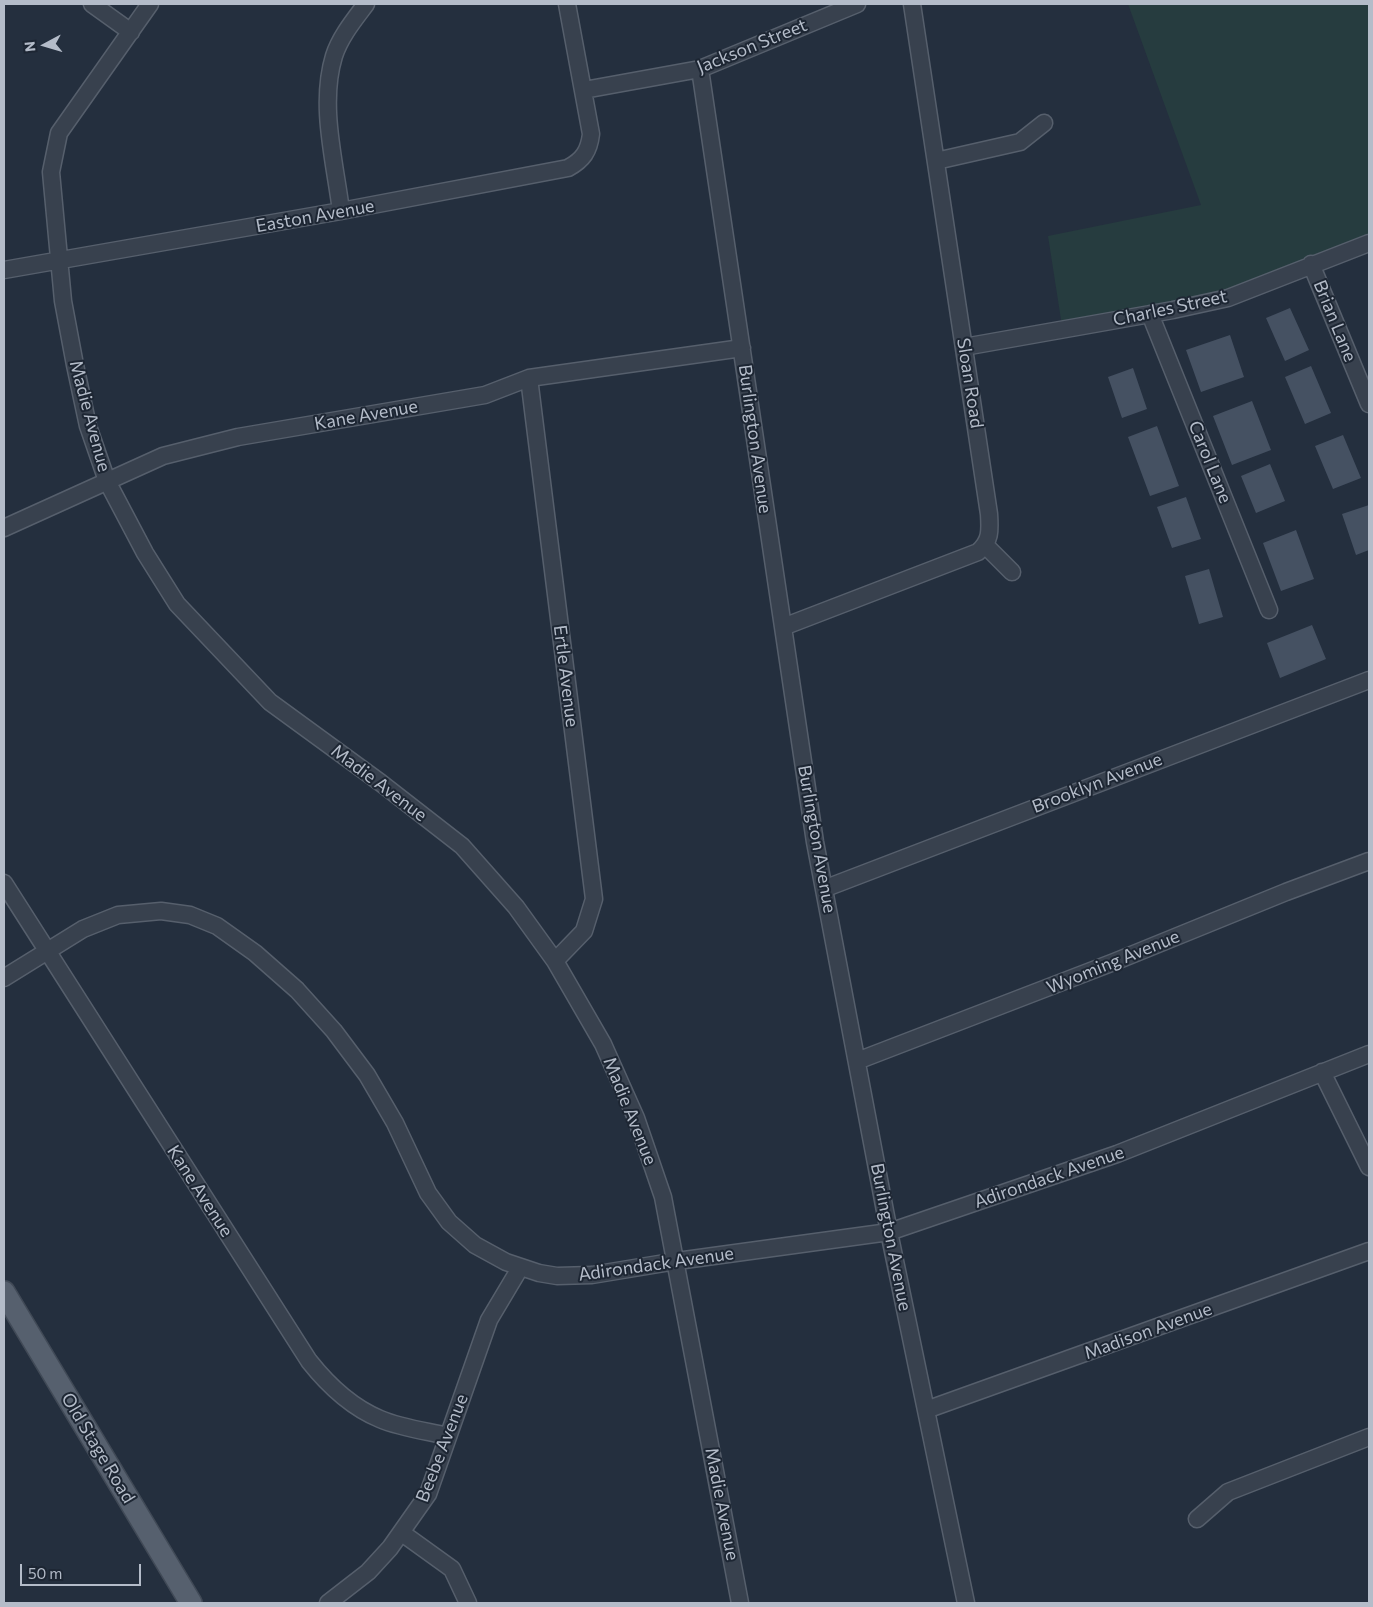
<!DOCTYPE html>
<html>
<head>
<meta charset="utf-8">
<style>
	body { margin:0 }
	#map { position:relative; width:1373px; height:1607px; overflow:hidden; background:#242f3e; font-family:Commissioner,sans-serif }
	canvas { display:block }
	.frame { position:absolute; inset:0; border:5px solid #b4bcc9; pointer-events:none }
	.north { position:absolute; left:20px; top:20px; width:50px; height:50px; -webkit-text-stroke:4px #1d2633; paint-order:stroke; rotate:264deg; font-size:14px; font-weight:700; line-height:20px; text-align:center; color:#b4bcc9 }
	.north::after { content:''; display:block; margin:auto; width:18px; height:22px; background:#b4bcc9; clip-path:polygon(50% 0,100% 100%,50% 72%,0 100%) }
	.scale { position:absolute; left:20px; top:1564px; width:121px; height:22px; box-sizing:border-box; border:2px solid #b4bcc9; border-top:0; padding-left:6px; font-size:15px; line-height:18px; white-space:nowrap; color:#b4bcc9; -webkit-text-stroke:4px #1d2633; paint-order:stroke }
</style>
</head>
<body>
<div id="map">
<canvas width="1373" height="1607"></canvas>
<div class="frame"></div>
<div class="north">N</div>
<div class="scale">50 m</div>
</div>
<script>
const ctx = document.querySelector('canvas').getContext('2d');
ctx.lineJoin = 'round';
function paint(path, color) {
  ctx.fillStyle = color;
  ctx.fill(path, 'evenodd');
}
function strokePath(path, color, width, dash) {
  ctx.strokeStyle = color;
  ctx.lineWidth = width;
  ctx.lineCap = dash ? 'butt' : 'round';
  ctx.setLineDash(dash || []);
  ctx.stroke(path);
}
function write(font, color, halo, rows, align = 'center') {
  ctx.font = font + ' Commissioner,sans-serif';
  ctx.lineWidth = 4;
  ctx.setLineDash([]);
  ctx.textBaseline = 'middle';
  ctx.strokeStyle = halo;
  ctx.fillStyle = color;
  for (const [text, x, y, turn = 0] of rows) {
    ctx.save();
    ctx.translate(x, y);
    ctx.rotate((+turn || 0) * Math.PI / 180);
    ctx.textAlign = isNaN(turn) ? turn : align;
    if (halo) ctx.strokeText(text, 0, 0);
    ctx.fillText(text, 0, 0);
    ctx.restore();
  }
}
paint(new Path2D(`
	M1128,4H1369V235L1217,297L1062,326L1048,236L1201,205Z`), '#263c3f');
paint(new Path2D(`
	M1290,308L1309,350L1285,361L1266,318Z
	M1230,335L1244,377L1201,392L1186,350Z
	M1311,366L1331,413L1305,424L1285,377Z
	M1133,368L1147,409L1122,418L1108,377Z
	M1252,401L1271,450L1232,465L1213,416Z
	M1157,426L1179,486L1150,496L1128,437Z
	M1343,435L1361,478L1333,489L1315,446Z
	M1270,464L1285,501L1256,513L1241,476Z
	M1186,497L1201,539L1172,548L1157,507Z
	M1369,505V550L1356,555L1342,514Z
	M1296,530L1314,579L1281,591L1263,543Z
	M1209,569L1223,617L1199,624L1185,576Z
	M1312,625L1326,659L1280,678L1267,643Z`), '#455162');
const minor = new Path2D(`
	M92,4L131,32
	M150,4L59,133L51,172L63,301L75,365L88,426L107,481L145,553L177,604L270,702L381,783L462,846L516,907L555,961L603,1044L636,1118L663,1197L740,1603
	M700,69L815,842L889,1232L966,1603
	M584,90L700,69L857,4
	M936,161L1020,142L1044,123
	M341,211C335,162 319,105 334,56C340,37 354,20 366,4
	M1311,264L1369,404
	M4,270L341,211L568,168C583,160 589,151 591,134L567,4
	M1150,314L1269,610
	M964,347L1173,310L1228,298L1369,243
	M529,378L594,899L584,931L555,961
	M4,528L163,456L238,437L485,395L529,378L742,348
	M986,546L1012,572
	M783,627L978,552C991,541 990,530 989,514L912,4
	M4,883L309,1361C328,1385 351,1407 380,1419C401,1428 426,1431 448,1436
	M826,888L1369,680
	M4,978L83,929L118,915L161,911L190,915L217,926L255,953L297,990L334,1031L367,1075L395,1123L428,1193L449,1222L475,1245L506,1262L539,1273L557,1276L592,1275L677,1261L889,1232L1117,1154L1369,1054
	M857,1061L1114,962L1286,892L1369,861
	M1322,1072L1369,1167
	M926,1410L1369,1251
	M1197,1519L1228,1492L1369,1437
	M402,1533L452,1569L468,1603
	M328,1603L368,1572L390,1548L428,1494L489,1320L520,1268`);
const major = new Path2D(`
	M4,1292L191,1603`);
strokePath(minor, '#565f6c', 19);
strokePath(major, '#414a57', 24);
strokePath(minor, '#38414e', 16);
strokePath(major, '#56606e', 21);
write('18px', '#b4bcc9', '#1d2633', [
	["Jackson Street",752,46,-22],
	["Easton Avenue",315,216,-10],
	["Charles Street",1170,308,-12],
	["Brian Lane",1335,321,68],
	["Sloan Road",970,383,81],
	["Kane Avenue",366,415,-10],
	["Madie Avenue",90,416,75],
	["Burlington Avenue",755,439,82],
	["Carol Lane",1210,462,68],
	["Ertle Avenue",566,676,83],
	["Madie Avenue",379,783,37],
	["Brooklyn Avenue",1097,783,-21],
	["Burlington Avenue",817,839,80],
	["Wyoming Avenue",1113,962,-22],
	["Madie Avenue",630,1111,68],
	["Adirondack Avenue",1049,1177,-19],
	["Kane Avenue",200,1191,57],
	["Burlington Avenue",891,1237,79],
	["Adirondack Avenue",656,1264,-8],
	["Madison Avenue",1148,1331,-20],
	["Old Stage Road",98,1448,59],
	["Beebe Avenue",442,1448,-69],
	["Madie Avenue",722,1504,79]
]);
</script>
</body>
</html>
